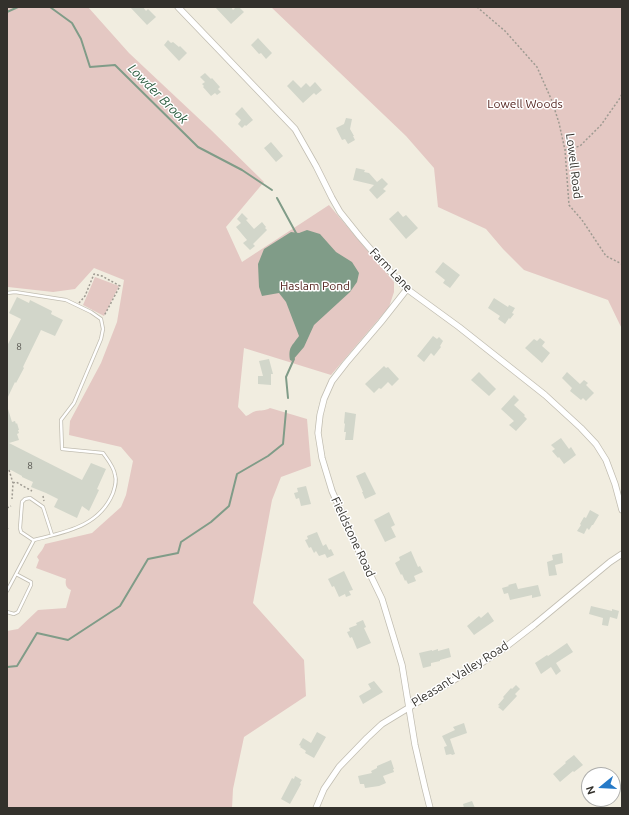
<!DOCTYPE html>
<html>
<head>
<meta charset="utf-8">
<style>
	body { margin:0 }
	#map { position:relative; width:629px; height:815px; overflow:hidden; background:#f1ede0; font-family:Ubuntu,sans-serif }
	canvas { display:block }
	.frame { position:absolute; inset:0; border:8px solid #33312c; pointer-events:none }
	.north { position:absolute; left:581px; top:767px; width:40px; height:40px; box-sizing:border-box; background:#fff; border:1px solid #adadab; border-radius:50%; rotate:252deg; font-size:11px; font-weight:700; line-height:16px; text-align:center; color:#33312c }
	.north::after { content:''; display:block; margin:auto; width:14px; height:18px; background:#2579c7; clip-path:polygon(50% 0,100% 100%,50% 72%,0 100%) }
</style>
</head>
<body>
<div id="map">
<canvas width="629" height="815"></canvas>
<div class="frame"></div>
<div class="north">N</div>
</div>
<script>
const ctx = document.querySelector('canvas').getContext('2d');
ctx.lineJoin = 'round';
function paint(path, color) {
  ctx.fillStyle = color;
  ctx.fill(path, 'evenodd');
}
function strokePath(path, color, width, dash) {
  ctx.strokeStyle = color;
  ctx.lineWidth = width;
  ctx.lineCap = dash ? 'butt' : 'round';
  ctx.setLineDash(dash || []);
  ctx.stroke(path);
}
function write(font, color, halo, rows, align = 'center') {
  ctx.font = font + ' Ubuntu,sans-serif';
  ctx.lineWidth = 3;
  ctx.setLineDash([]);
  ctx.textBaseline = 'middle';
  ctx.strokeStyle = halo;
  ctx.fillStyle = color;
  for (const [text, x, y, turn = 0] of rows) {
    ctx.save();
    ctx.translate(x, y);
    ctx.rotate((+turn || 0) * Math.PI / 180);
    ctx.textAlign = isNaN(turn) ? turn : align;
    if (halo) ctx.strokeText(text, 0, 0);
    ctx.fillText(text, 0, 0);
    ctx.restore();
  }
}
paint(new Path2D(`
	M7,7H88L129,53L210,129L264,182L226,227L242,262L329,205L394,282V292L389,307L331,375L244,348L238,407L246,416C249,415 252,412 256,411C261,410 265,411 270,408L307,419L311,466L281,477L272,500L253,603L304,660L306,696L244,737L233,789L232,808H7V631L18,629L38,610L66,608L71,590C66,588 65,584 66,579L36,568L39,560L37,557C40,552 43,550 45,544L92,533L121,507L126,495L133,461L121,447L69,435L70,421L101,363L117,322L124,280L94,268L75,289L53,292L8,287L7,288Z
	M271,7H622V329L608,300L524,270L503,249L486,229L438,207L434,168L406,136Z
	M95,277L119,286L104,316L83,305Z`), '#e4c8c3');
paint(new Path2D(`
	M307,230L320,234L336,252L352,262L359,273L357,282L350,292L314,325L304,347L292,361L290,360C288,347 292,346 299,336L286,302L279,293L262,296L259,287L258,264L264,249L291,232L299,233Z`), '#809c88');
strokePath(new Path2D(`
	M50,7L72,23L81,39L90,67L115,65L198,147L242,170L272,190
	M7,12L18,7
	M277,198L296,233
	M288,398L286,377L294,359
	M7,667L17,666L37,633L68,640L120,606L148,559L178,553L181,542L211,522L229,506L237,474L268,456L283,444L286,411`), '#809c88', 2);
paint(new Path2D(`
	M130,7H143L146,11L148,9L156,17L147,25Z
	M215,7H231L233,10L236,7H239L244,12L231,24Z
	M258,38L272,53L266,59L261,53L259,54L251,45Z
	M168,40L171,43L173,42L179,47L180,46L187,53L179,61L164,45Z
	M205,73L211,79L212,78L220,87L218,89L221,92L217,95L215,93L211,96L203,87L204,86L202,84L205,82L200,77Z
	M293,80L301,88L306,83L310,87L315,82L322,90L316,95L314,93L303,103L287,86Z
	M242,107L253,120L246,126L245,125L242,128L238,124L241,120L235,114Z
	M346,118L352,119L350,129L354,136H353L355,140L348,144L345,139L342,140L336,128L344,124Z
	M271,142L283,156L276,162L264,148Z
	M356,168L365,170L364,172L369,173L377,182L382,178L388,184L383,189L386,191L377,199L369,190L374,185L353,180Z
	M398,211L403,217L406,215L418,228L406,239L389,219Z
	M242,213L248,219L246,220L254,229L262,222L266,227L265,228L267,230L253,244L255,246L250,250L243,243L247,240L236,227L241,223L237,219Z
	M443,262L460,275L450,288L443,283L445,280L435,272Z
	M17,297L29,303L30,300L52,311L51,314L63,320L55,336L41,330L23,367L24,368L16,383L15,382L7,399V346L21,319L9,313Z
	M494,298L508,307L509,305L515,308L512,313L514,314L510,319L509,318L505,324L498,319L500,316L488,308Z
	M433,336L437,339L439,337L443,341L440,346L441,347L434,356L431,353L424,362L417,356Z
	M540,338L545,342L542,346L550,353L542,363L525,348L534,339L537,341Z
	M269,359L273,374H271V385L258,384V376H263L259,361Z
	M384,366L386,368L388,367L399,379L392,386L388,382L381,389L379,388L374,393L365,384Z
	M479,372L496,389L489,396L471,380Z
	M567,372L580,384L584,380L588,383L586,385L594,393L586,401L583,398L581,400L570,391L572,388L562,378Z
	M514,395L519,400L514,405L525,415L524,416L527,419L516,431L509,425L514,421L501,409Z
	M7,409H8L12,422L15,421L16,424L17,423L19,430H18L19,433L17,434L19,440L9,443L82,480L91,463L106,469L97,489L99,490L89,511L82,506L77,518L54,507L58,499L46,493L31,487L33,482L22,477V476L11,470L7,471Z
	M345,412L356,414L353,440H345L346,432H344L345,424L344,423Z
	M561,438L569,449L571,447L576,455L564,464L559,457L558,458L552,451L555,449L551,445Z
	M365,472L376,494L365,499L362,492H363L356,476Z
	M306,486L311,504L301,506L299,498L296,499L294,493L298,492L297,488Z
	M590,510L599,515L593,525H592L589,530L587,528L584,534L577,531L581,525L580,524L584,517L586,518Z
	M389,512L395,525L391,527L396,537L385,542L374,520Z
	M317,532L323,546L326,544L329,550L331,549L334,555L327,558L325,554L319,556L316,551L314,553L311,547L309,548L305,540L308,539L307,536Z
	M411,551L418,567L420,566L423,572L414,576L416,581L408,584L406,580L405,581L402,574L401,575L395,563L400,560L399,557Z
	M562,553L563,563L555,565L557,575L549,576L547,562L553,560L552,555Z
	M344,571L353,590L349,591L351,595L346,597L345,594L339,597L334,586L332,587L328,579Z
	M516,583L518,589L538,585L541,596L532,598V595L510,600L508,593L504,594L502,588L509,586L508,585Z
	M591,606L612,611V609L619,611L617,619L610,617L608,626L602,625L603,618L589,614Z
	M488,612L494,621L474,635L467,626L479,616L481,618Z
	M363,620L366,627L364,628L371,643L357,649L352,637L350,638L347,632L350,631L349,628L357,625L356,623Z
	M567,643L573,652L556,663L561,671L556,675L551,667L541,674L535,663L547,655L548,656Z
	M449,648L451,657L440,660V661L431,663V666L423,668L419,653L432,650V651L438,649V651Z
	M374,681L383,692L363,704L359,696L371,689L368,684Z
	M516,685L520,689L515,694L517,696L503,711L498,707L500,706L498,705L504,698L503,697L511,688L512,689Z
	M464,723L467,733L450,739L455,754L452,755L451,754L446,755L444,747L447,746L442,736L455,730L453,727Z
	M317,732L326,737L314,758L305,753L306,751L300,747L301,746L299,745L303,738L311,743Z
	M574,755L583,765L574,772L573,771L560,782L553,774L566,763L565,762Z
	M391,760L394,769H393L394,772L383,776L386,783L379,786L365,788L364,784H360L358,776L372,773L371,771L377,768V766Z
	M295,776L302,780L300,783L301,784L290,804L281,799L292,778L294,779Z
	M472,801L475,808H464L463,804Z`), '#d2d6ca');
const lane = new Path2D(`
	M7,293L15,292L66,300L91,312L101,319L103,329L101,339L74,403L61,420L62,449L103,453C108,460 114,467 115,475C117,481 115,487 113,493C99,527 65,532 34,540L7,591
	M33,540L21,532L20,528L22,502L25,499L30,498L43,507L52,535
	M7,612L14,614L18,612L31,585V582L16,574`);
const street = new Path2D(`
	M178,7L295,129L316,166L332,198L340,212L360,237L394,276L407,289L459,327L545,395L581,428L596,444L606,460L615,484L622,510
	M407,289L381,322L346,363L332,381L324,399L320,415L318,433L322,458L332,491L355,543L382,599L402,665L415,745L425,788L430,808
	M316,808L324,789L339,767L367,738L382,724L477,666L503,649L534,625L610,562L622,554`);
strokePath(lane, '#c1bdb1', 4);
strokePath(street, '#c1bdb1', 7);
strokePath(new Path2D(`
	M477,7L505,31L537,67L552,101L559,123L565,150L569,205L582,220L606,256L622,264
	M565,150L580,146L601,125L620,98L622,94
	M79,303L85,296L94,274L102,276L120,286L104,316
	M9,470L13,483L12,499
	M13,483L16,482L32,491
	M43,496L44,501
	M7,508L11,506
	M7,528L8,529`), '#9f9b92', 1.5, [2, 2]);
strokePath(lane, '#fff', 2.5);
strokePath(street, '#fff', 5.5);
write('10px', '#5b5a54', null, [
	["8",19,347],
	["8",30,466]
]);
write('12px', '#562621', '#fff', [
	["Lowell Woods",525,104],
	["Haslam Pond",315,286]
]);
write('12px', '#33312c', '#fff', [
	["Lowell Road",574,166,83],
	["Farm Lane",391,270,46],
	["Fieldstone Road",353,537,65],
	["Pleasant Valley Road",460,674,-32]
]);
write('italic 13px', '#2c5c3f', '#fff', [
	["Lowder Brook",158,94,45]
]);
</script>
</body>
</html>
